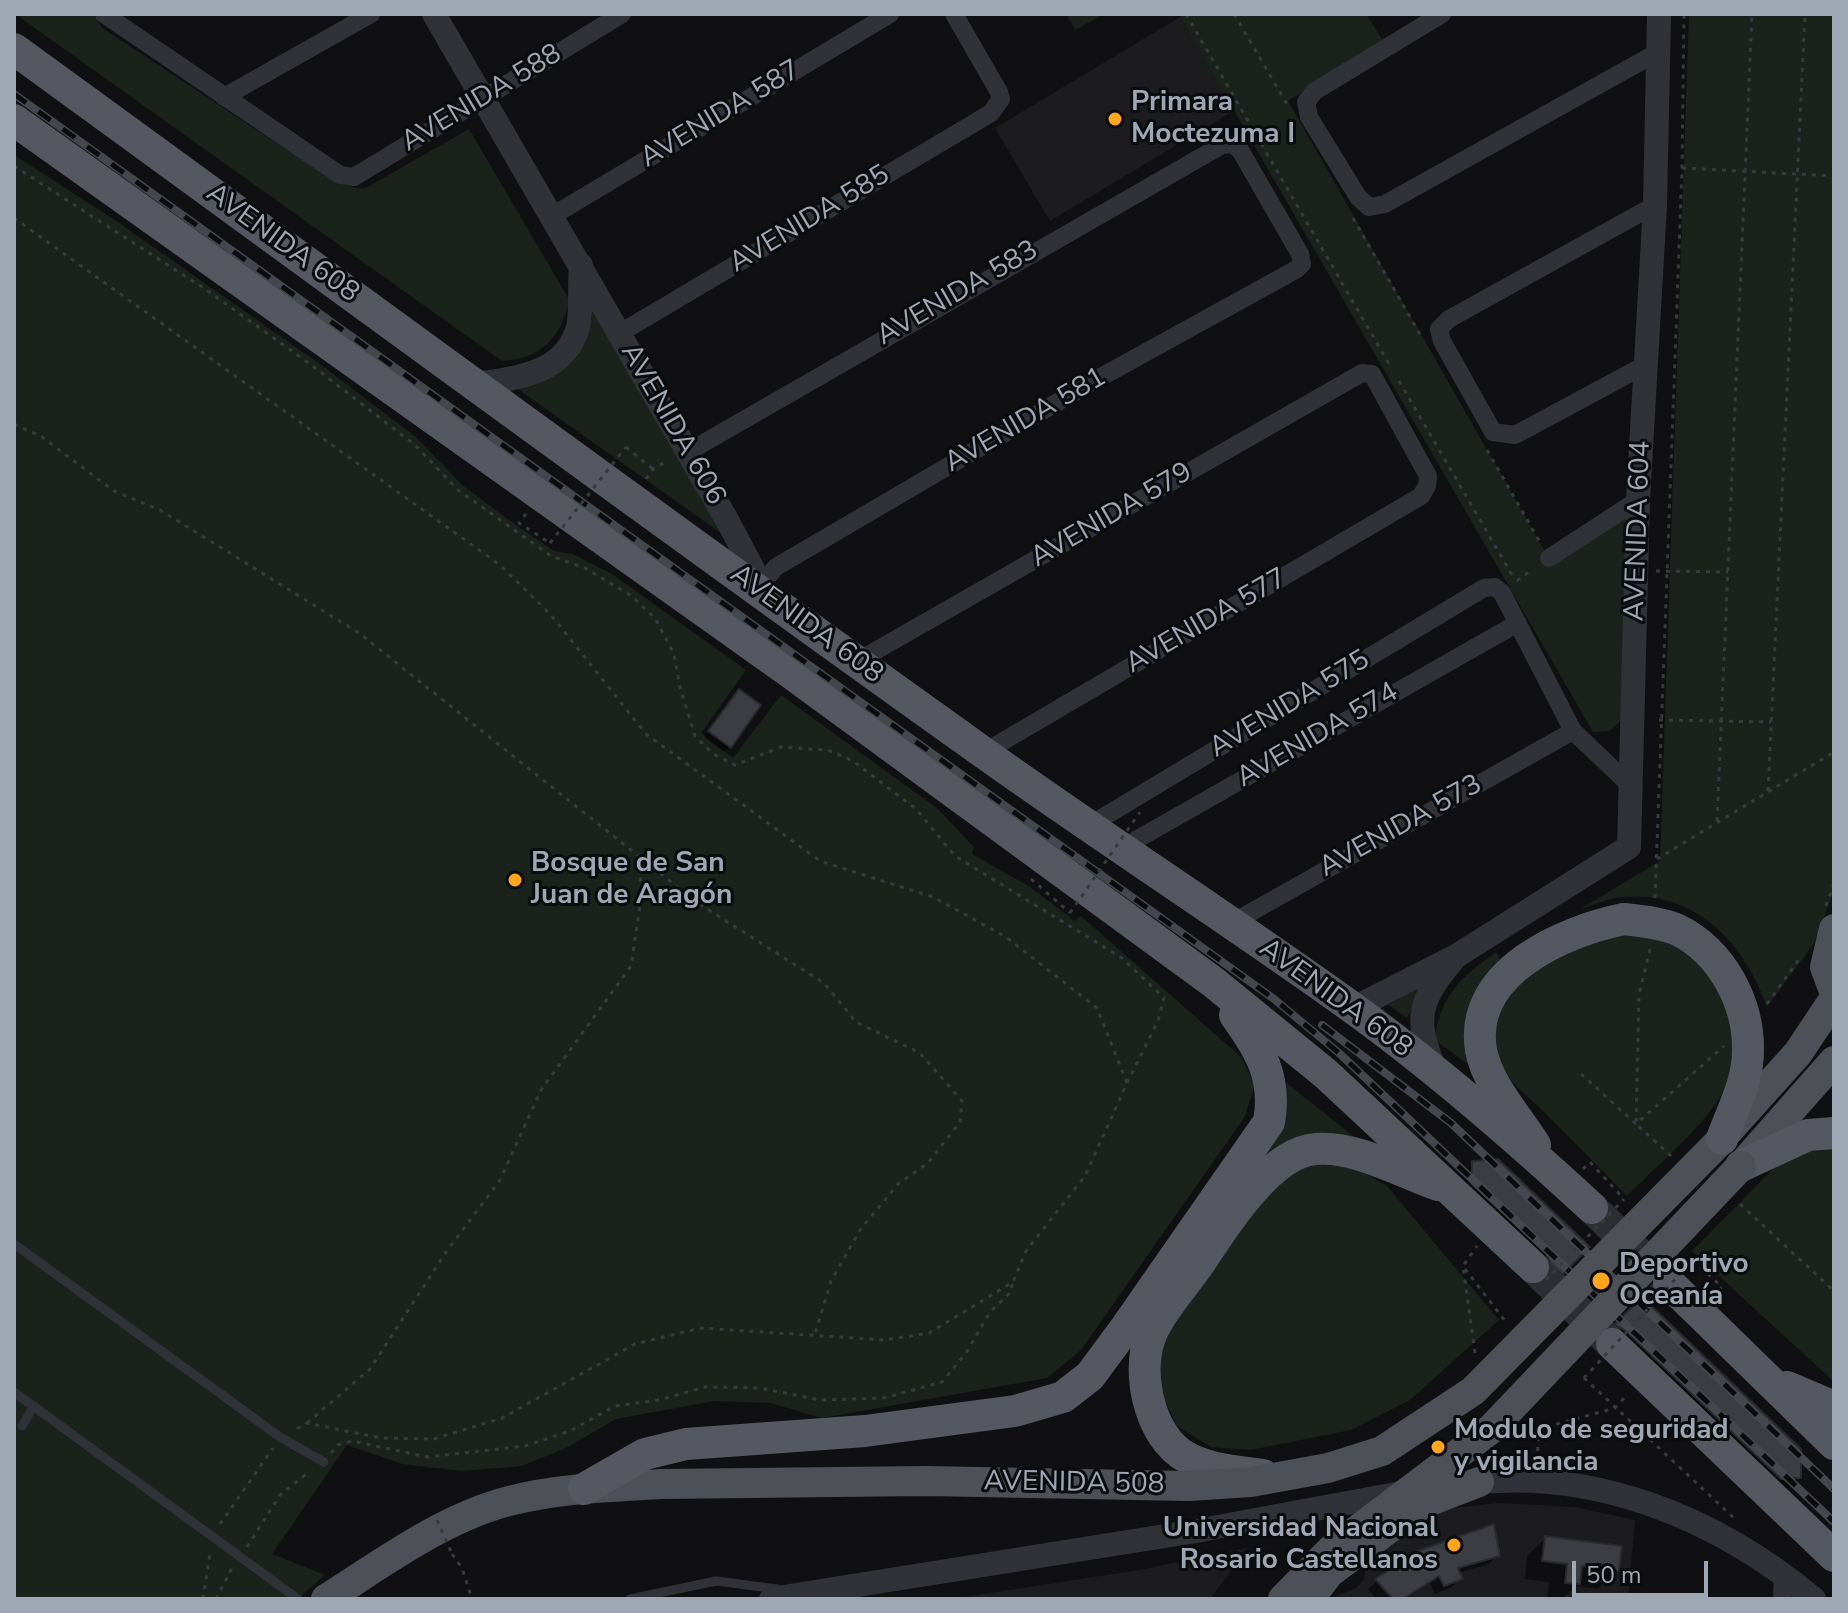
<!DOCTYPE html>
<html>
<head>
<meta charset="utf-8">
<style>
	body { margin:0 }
	#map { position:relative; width:1848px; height:1613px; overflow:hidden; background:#101012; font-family:"Nunito Sans",sans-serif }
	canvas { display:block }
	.frame { position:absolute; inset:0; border:16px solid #a0a7b4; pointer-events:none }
	.scale { position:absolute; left:1572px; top:1561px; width:136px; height:36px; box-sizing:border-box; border:4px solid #a0a7b4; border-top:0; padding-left:10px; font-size:24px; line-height:28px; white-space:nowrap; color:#a0a7b4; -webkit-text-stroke:6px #0b0c0d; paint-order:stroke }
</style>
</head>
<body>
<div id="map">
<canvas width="1848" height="1613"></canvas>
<div class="frame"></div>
<div class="scale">50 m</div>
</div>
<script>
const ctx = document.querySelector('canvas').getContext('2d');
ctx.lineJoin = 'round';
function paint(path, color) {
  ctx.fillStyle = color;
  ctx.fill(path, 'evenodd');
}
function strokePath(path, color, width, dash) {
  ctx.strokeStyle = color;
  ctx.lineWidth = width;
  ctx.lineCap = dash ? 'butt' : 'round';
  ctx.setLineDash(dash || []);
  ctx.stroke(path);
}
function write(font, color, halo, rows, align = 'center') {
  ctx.font = font + ' "Nunito Sans",sans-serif';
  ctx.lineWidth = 6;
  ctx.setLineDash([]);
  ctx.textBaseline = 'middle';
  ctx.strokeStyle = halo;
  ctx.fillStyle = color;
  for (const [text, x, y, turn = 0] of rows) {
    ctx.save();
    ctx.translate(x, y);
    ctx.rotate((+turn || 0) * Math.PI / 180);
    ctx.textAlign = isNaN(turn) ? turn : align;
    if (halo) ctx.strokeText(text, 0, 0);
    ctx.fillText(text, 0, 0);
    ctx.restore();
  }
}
paint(new Path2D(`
	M1180,17L1235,110L1050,221L995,128Z
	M1499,1503L1574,1507L1635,1520L1628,1599H1330L1356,1588L1364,1580L1366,1562L1432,1515L1452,1508Z
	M1248,1548L1210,1599H951L1139,1570Z`), '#1c1c1f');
paint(new Path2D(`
	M15,14H94L102,28L339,184L364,189L469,129L570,301C559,339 542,358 502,361Z
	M1066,14H1104L1075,30Z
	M1185,14H1366L1384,42L1288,101L1551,562L1629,515L1621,721L1609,731L1593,732L1180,17Z
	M1689,14H1834V891L1814,943L1767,1007C1745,943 1695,890 1622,897C1608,898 1594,905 1580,909L1660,861Z
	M14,155L112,218L320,364L416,437L462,485L513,523L554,551L573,554L612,574L746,670L701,733L733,758L781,695L937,808L974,847L972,854L1030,887L1075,921L1081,916L1241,1057L1255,1086L1244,1118L1081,1350L1047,1378L822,1418L770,1403L714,1401L616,1419L566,1448L522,1466L462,1471L402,1464L347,1445L272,1554L325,1575L297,1599H14Z
	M586,292L728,538L515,387C581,370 588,358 586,292Z
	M1615,931C1630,933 1650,933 1664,939C1719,963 1753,1037 1723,1092C1703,1128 1656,1166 1627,1196C1599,1167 1570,1138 1541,1109C1529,1097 1512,1085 1504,1070C1461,994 1561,952 1615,931Z
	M1496,952L1501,962L1469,1065L1435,1040C1439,997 1462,976 1496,952Z
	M1424,984L1407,1018L1388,1005Z
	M1280,1078L1357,1139L1250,1174Z
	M1834,1145V1382L1692,1251L1779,1163L1803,1151Z
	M1309,1163L1356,1168L1387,1186L1499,1320L1410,1400L1351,1430L1251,1450L1211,1447L1177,1426L1161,1392L1160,1347L1182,1308L1271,1184Z`), '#1a221b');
paint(new Path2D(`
	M734,697L729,746L724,752L704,737Z
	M1473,1163L1587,1247L1548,1286L1460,1196L1461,1175Z
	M1642,1299L1799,1477L1787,1490L1604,1338Z
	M1546,1538L1617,1570L1598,1589L1576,1586L1562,1599H1547L1549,1582L1525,1579L1527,1556Z
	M1498,1555L1489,1564L1458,1573L1460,1578L1452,1587L1435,1594L1430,1583L1405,1599H1376L1368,1589L1377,1581Z`), '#0007');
const building = new Path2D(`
	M739,689L761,705L731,748L708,731Z
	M1498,1159L1590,1247L1561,1276L1551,1266L1546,1253L1471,1183L1472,1161Z
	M1642,1297L1801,1449V1478L1781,1479L1625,1330L1614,1325Z
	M1494,1524L1500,1556L1458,1568L1463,1579L1444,1586L1439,1576L1403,1599H1393L1375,1579L1420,1550Z
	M1545,1536L1622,1546L1619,1571L1582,1566L1580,1584L1565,1583L1567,1564L1542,1561Z`);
paint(building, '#3c3d42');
strokePath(building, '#2a2a2e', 2);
strokePath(new Path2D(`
	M1592,1208L1669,1283
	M1533,1267L1611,1343`), '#2d2e32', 32, [32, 16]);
strokePath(new Path2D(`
	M1186,14L1389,364
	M1234,14L1287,104
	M14,166L205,289L310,364L415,445L458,490L551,556L585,568L630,595L655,618L674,654L680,687L695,736L713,754L735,765L781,747L828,750L853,761L916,809L955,856L1122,958L1164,998L1158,1021L1127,1083
	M1682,168L1834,176
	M14,218L500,565L551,615L646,734L820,861L933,897L1006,937L1097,1008L1127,1083L1085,1176L1026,1251L1013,1282L929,1333L884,1340L701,1328L635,1344L502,1418L434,1439L381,1438L307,1423L293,1431
	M1353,218L1421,336
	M1399,381L1512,575
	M14,424L42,437L114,491L160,510L359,633L696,902L824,983L856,1022L920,1053L962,1101L960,1122L928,1163L898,1184L860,1230L831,1281L815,1334
	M626,447L653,469
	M1487,450L1541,544
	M646,479L653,469L667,461
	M526,514L519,523L550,543
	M1656,571L1728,572
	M1517,581L1533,569
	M1659,720L1771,722
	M1768,791L1805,14
	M1717,821L1752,14
	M1657,859L1834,752
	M1031,879L1070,913
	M1655,898L1682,168L1684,14
	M1826,906L1834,883
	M1650,949L1639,995L1636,1124L1671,1156
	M1767,1004L1802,955
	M1581,1074L1636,1124L1724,1046
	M1583,1169L1590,1162L1624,1199
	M1740,1204L1834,1291
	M1693,1260L1722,1287L1715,1294
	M1465,1269L1506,1322
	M1475,1353L1463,1266L1477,1246
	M1584,1378L1735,1519
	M1531,1420L1539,1429L1615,1408L1627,1395
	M307,1423L370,1369L446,1252L500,1180L541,1090L631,966L642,891L637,853
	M331,1453L338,1445L352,1441L428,1457L525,1446L570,1431L615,1406L659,1400L705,1387L760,1388L820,1400L884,1398L942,1382L966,1353L990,1312L1010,1293L1013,1282
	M1537,1461L1539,1429
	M220,1524L273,1448
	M247,1547L280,1495L310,1471
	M452,1554L462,1568L472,1599
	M203,1599L210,1553
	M216,1599L233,1566`), '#373a3f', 3, [4, 6]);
strokePath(new Path2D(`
	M14,1244L280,1437L324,1462
	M14,1392L298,1599
	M22,1426L34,1406
	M630,1599L716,1581L777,1589`), '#313237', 9);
strokePath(new Path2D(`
	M104,14L340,175L354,177L622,14
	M1442,14L1315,91L1306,102L1309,117L1358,197L1369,207L1385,204L1658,52
	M224,97L371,14
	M552,216L890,14
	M620,333L991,113L1001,99L999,92L954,14
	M1647,364L1515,435L1493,432L1442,341L1439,329L1449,319L1655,205
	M688,452L1222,145L1232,144L1240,150L1300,254L1302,264L1297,269L1092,382L776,567L758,588
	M1549,558L1638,500
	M856,662L1362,373L1372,374L1428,476L1427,486L1421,496L983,753
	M1087,827L1484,588L1495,587L1502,593L1573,731L1632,787
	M1120,849L1518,623
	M1230,924L1573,731
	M1782,1599L1783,1572`), '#313237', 18);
strokePath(new Path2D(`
	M434,14L727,520L753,569L758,588
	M471,385C512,378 565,376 578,327C582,309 579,284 581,265
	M1354,1008L1458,955L1629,847L1638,500L1655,205L1659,14
	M1435,1070C1414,1019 1418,1001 1454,959
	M1463,1484C1592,1466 1717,1518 1814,1599
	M771,1599L1196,1531L1407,1492`), '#313237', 24);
strokePath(new Path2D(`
	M1834,929L1825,967L1834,991
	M1728,1131L1798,1053L1834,999
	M1743,1164L1834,1061
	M326,1599C383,1563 443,1518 509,1501C560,1488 610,1487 662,1484
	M1309,1599L1329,1573L1422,1504L1479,1482`), '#4d5057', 30);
strokePath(new Path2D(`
	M14,49C332,280 649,514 970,743C1095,833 1225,916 1350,1006C1435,1067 1515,1137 1592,1208
	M14,120L791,673L1213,982L1326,1074L1533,1267
	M1535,1145C1517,1116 1487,1084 1481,1050C1468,972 1564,931 1624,919
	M1741,1166L1808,1135L1834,1133
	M1669,1283L1834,1444
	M1612,1344L1834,1556
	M1787,1387L1834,1407
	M1263,1475C1237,1471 1209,1470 1186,1457C1150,1437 1136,1374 1150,1337C1159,1313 1186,1283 1201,1261C1224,1226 1270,1152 1316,1149C1356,1146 1401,1172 1438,1185
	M584,1489L645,1454L686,1444L865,1431L1015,1411L1063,1397L1090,1376L1127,1326L1269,1122C1277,1077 1260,1050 1235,1015`), '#555860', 32);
const rail = new Path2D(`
	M14,94L1274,999L1339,1053L1834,1522
	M1322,1025L1451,1123L1834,1489`);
strokePath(rail, '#44474d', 8);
strokePath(rail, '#0b0c0d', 5, [15]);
strokePath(new Path2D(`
	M550,543L626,447
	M1070,913L1140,812
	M1546,1280L1624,1199
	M1584,1378L1693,1260
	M437,1520L452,1554`), '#373a3f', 3, [4, 6]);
strokePath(new Path2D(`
	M662,1484L926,1481L1189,1486L1251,1482L1328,1468L1382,1451L1473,1391L1722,1139
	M1283,1599L1331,1550L1491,1429L1741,1166`), '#4d5057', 30);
strokePath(new Path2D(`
	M1624,919C1642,921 1662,923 1678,930C1722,952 1749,1003 1748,1051C1748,1082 1732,1111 1722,1139`), '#555860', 32);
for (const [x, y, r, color] of [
	[1115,119,8,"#ffa61c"],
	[515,880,8,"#ffa61c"],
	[1601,1281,10,"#ffa61c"],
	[1438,1447,8,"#ffa61c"],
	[1454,1545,8,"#ffa61c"]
]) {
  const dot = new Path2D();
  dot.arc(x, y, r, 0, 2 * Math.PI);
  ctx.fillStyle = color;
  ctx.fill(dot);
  strokePath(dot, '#0b0c0d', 3);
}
write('28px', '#a0a7b4', '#0b0c0d', [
	["AVENIDA 588",482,99,-31],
	["AVENIDA 587",721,115,-31],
	["AVENIDA 585",810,220,-31],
	["AVENIDA 608",282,244,36],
	["AVENIDA 583",958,294,-30],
	["AVENIDA 581",1026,421,-30],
	["AVENIDA 606",672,425,60],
	["AVENIDA 579",1112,516,-30],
	["AVENIDA 604",1639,531,-88],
	["AVENIDA 577",1207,622,-30],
	["AVENIDA 608",806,625,36],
	["AVENIDA 575",1290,705,-31],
	["AVENIDA 574",1318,736,-30],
	["AVENIDA 573",1401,827,-29],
	["AVENIDA 608",1335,999,36],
	["AVENIDA 508",1074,1484,1]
]);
write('bold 28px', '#a0a7b4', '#0b0c0d', [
	["Primara",1131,103],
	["Moctezuma I",1131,135],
	["Bosque de San",531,864],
	["Juan de Aragón",531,896],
	["Deportivo",1619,1265],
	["Oceanía",1619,1297],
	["Modulo de seguridad",1454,1431],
	["y vigilancia",1454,1463],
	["Universidad Nacional",1438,1529,"right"],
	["Rosario Castellanos",1438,1561,"right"]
], 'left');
</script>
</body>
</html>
